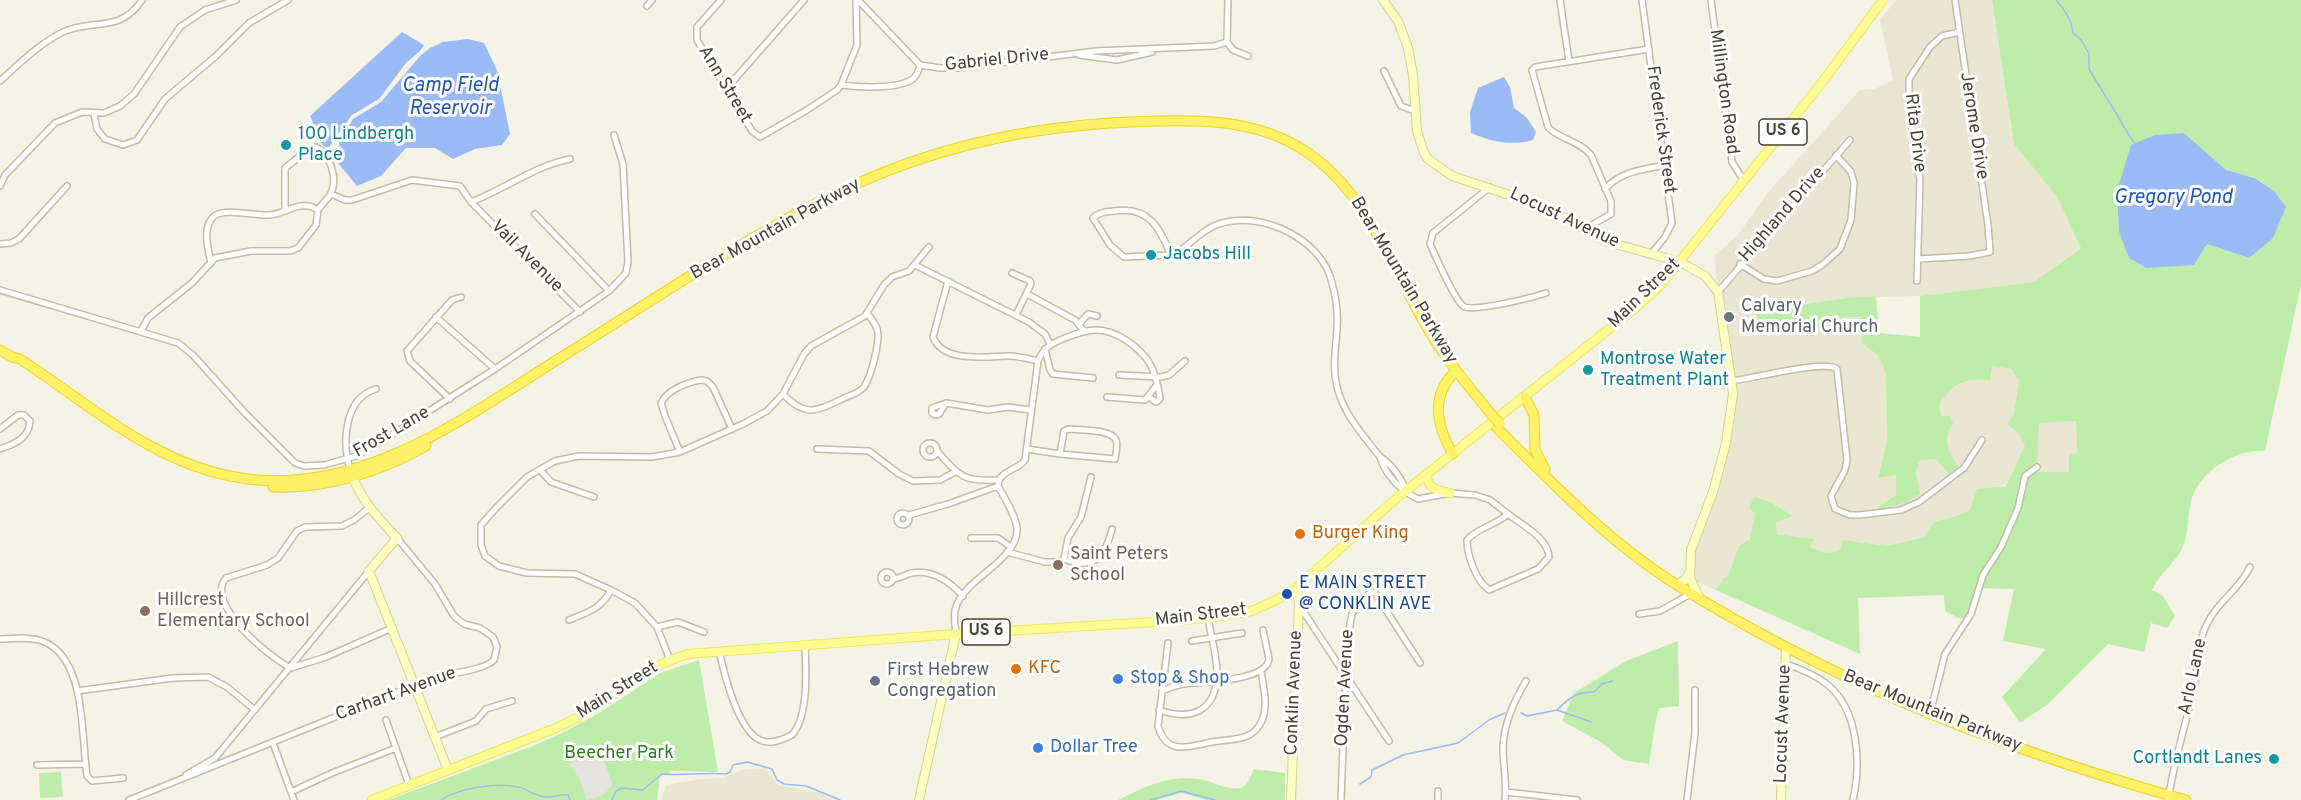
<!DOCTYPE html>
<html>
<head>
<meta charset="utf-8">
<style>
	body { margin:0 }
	canvas { display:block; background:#f4f3e5 }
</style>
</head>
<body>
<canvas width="2301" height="800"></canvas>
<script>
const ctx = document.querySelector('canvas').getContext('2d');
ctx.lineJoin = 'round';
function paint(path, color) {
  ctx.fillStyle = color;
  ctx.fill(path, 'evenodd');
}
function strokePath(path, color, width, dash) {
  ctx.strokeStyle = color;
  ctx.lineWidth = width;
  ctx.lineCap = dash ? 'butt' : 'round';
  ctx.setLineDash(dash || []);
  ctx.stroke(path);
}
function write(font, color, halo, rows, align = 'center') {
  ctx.font = font + ' Overpass,sans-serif';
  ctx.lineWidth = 6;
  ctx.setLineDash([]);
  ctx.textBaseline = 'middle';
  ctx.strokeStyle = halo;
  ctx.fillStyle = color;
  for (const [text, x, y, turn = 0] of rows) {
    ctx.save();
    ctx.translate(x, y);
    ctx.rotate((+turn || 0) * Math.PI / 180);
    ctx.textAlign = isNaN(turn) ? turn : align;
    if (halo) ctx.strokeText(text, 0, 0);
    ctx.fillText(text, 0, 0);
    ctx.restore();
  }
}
paint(new Path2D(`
	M1896,0H1992L2014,144L2057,197L2081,247L2034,282L1920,296L1846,298L1756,312L1835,318L1861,317L1862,342L1878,354L1886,374L1887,440L1878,477L1896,475V495L1879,507L1904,503L1919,461L1936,459L1960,468L1949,454L1946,442L1948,430L1939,406L1948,391L1954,386L1968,380H1990L1991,366L2011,369L2019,381L2014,415L2025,445L2006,485L1977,489L1970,510L1956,516L1934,522L1924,537L1887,546L1843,540L1839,551L1826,553L1810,547L1814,539L1777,534L1776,523L1792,516L1755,512L1750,539L1739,546L1728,576L1723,579L1716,590L1692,580V560L1696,542L1728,445L1735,406L1722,294L1717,282L1714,256L1738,235L1766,195L1860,90L1875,89L1893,80L1880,20Z
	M2076,421L2077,453L2069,473L2037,472L2039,423Z
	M765,768L778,785L820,793L832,800H661L666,785L701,779L724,778L740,770Z`), '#e9e7d2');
paint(new Path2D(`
	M1992,0H2301V285L2265,451C2236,449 2202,470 2192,498C2187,514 2189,534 2182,549C2174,564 2159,574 2152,590L2163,596L2175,616L2167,628L2151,623L2144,652L2108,644L2047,705L2020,723L2002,697L2046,649L2003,641L2014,589L1978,588L1965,619L1958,618L1945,611L1944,595L1858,598L1860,654L1716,590L1723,579L1728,576L1739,546L1750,539L1755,513L1749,508L1754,497L1770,502L1793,516L1776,523L1777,534L1814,539L1810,547L1826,553L1839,551L1843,540L1887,546L1924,537L1934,522L1956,516L1970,510L1977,489L2006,486L2025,445L2020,436L2007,423L2014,414L2019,381L2011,369L1992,366L1990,380C1963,379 1953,382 1939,406L1942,416H1950L1953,423C1942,440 1948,453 1960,468L1950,475L1936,459L1919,461L1916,472L1920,494L1904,503L1879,510L1878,507L1896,495V475L1878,478L1887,440L1886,374L1878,355L1862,343L1861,317L1836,318L1834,325L1759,335L1756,312L1846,298L1876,296L1879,333L1920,337V296L2034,282L2081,248L2057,197L2014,144ZM2184,133L2226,170L2256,178L2274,191L2249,258L2207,244L2146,268L2129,258L2119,232ZM2076,421L2077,453L2069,454V472H2037L2039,423Z
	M1678,641L1679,706L1659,708L1655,724L1649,764L1623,760L1601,742L1562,721L1574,693L1626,661Z
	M699,660L718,772L671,771L668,774L660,776L657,800H388L533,746L562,733L601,712L660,673Z
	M1254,769L1285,773V800H1206L1182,793L1156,800H1112H1118C1147,786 1166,775 1199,779C1213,781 1226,791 1241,788C1248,786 1251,775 1254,769Z
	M61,772L63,797L40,798L39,773Z`), '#beeda9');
paint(new Path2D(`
	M592,750L599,760L603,759L613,785L602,796L587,800L579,778L569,764Z`), '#e4e3de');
paint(new Path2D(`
	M402,32L424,45L420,51L406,63L379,99L352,115L327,150L308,126L313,122L310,116Z
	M468,39L484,43L497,70L510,134L502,145L475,149L453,159L435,148H406L381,176L357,186L338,163L342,160L339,143L353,119L381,102L420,56L430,48L443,42Z
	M1504,77L1510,87L1514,108L1527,118L1536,132L1533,140C1511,146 1492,142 1471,133L1470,112L1478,88Z
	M2184,133L2226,170L2255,178L2274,191L2286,207L2273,238L2249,258L2207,244L2194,265L2146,268L2129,258L2119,232L2117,191L2131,145L2155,135Z`), '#9bbbf7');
strokePath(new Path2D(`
	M2056,0C2065,11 2071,18 2073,33L2082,41L2089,54V69L2134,143
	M1558,709C1570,697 1577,692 1594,692L1602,684L1612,681
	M1521,713L1527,716L1557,710L1591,722
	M1360,784L1371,777L1372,770L1403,755L1458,743L1489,720L1505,713
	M441,800C459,788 498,782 518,787C527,789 535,796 545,797C552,798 560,794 568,795L570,800
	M612,800L616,791L622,788L643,790L662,774C683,776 704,772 726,774L730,772L733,765L747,762L772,769L777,780L784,784L806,786L840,800
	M1151,800L1181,791L1215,800`), '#9bbbf7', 1.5);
const street = new Path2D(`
	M721,0L697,27V40L752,131L760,137L807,110L837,90L841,85L857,45L856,0
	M858,0L920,65
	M1560,0L1569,61
	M1642,0L1672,223L1665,237L1651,254
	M1711,0L1732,162L1744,181
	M647,6L652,0
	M1227,42L1228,0
	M1079,55L1117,60L1152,52
	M920,65L940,68H958L1096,51L1214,46L1227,42L1233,50L1248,56
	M1384,71L1401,106L1415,111
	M0,81C19,64 40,43 63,32C92,18 120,34 142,0
	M841,85C858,87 900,90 914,78C917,75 919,69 920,65
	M726,89L804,0
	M94,114L97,129L105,139L123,145L137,140L165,99L216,56L249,23L288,0
	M0,186L5,175L55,123L82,112L104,113L120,106L134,94L180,27L205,10L236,0
	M1490,187L1433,233L1430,244C1436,257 1454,299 1463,306C1472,313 1534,297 1546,293
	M1605,189C1621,171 1642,170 1665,165
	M331,194L345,200H352L412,180L460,186L471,202L580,312
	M471,202C505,189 534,166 570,159
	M285,211V168L309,149L316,147C330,153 339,180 330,195C327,200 321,205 318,210
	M535,214L609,291
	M1583,230L1611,214V201L1591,155C1579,140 1556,138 1548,127L1532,70L1535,67L1649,49
	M0,244L11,243L19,239L67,186
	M1171,255C1159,227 1149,206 1114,211C1106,212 1099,212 1093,218L1110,245L1124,257L1171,255L1177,253C1191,243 1206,227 1222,223C1263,211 1323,240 1332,283C1336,297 1338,313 1337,328C1336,348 1332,367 1337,387C1344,415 1363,435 1380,457C1385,475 1401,491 1418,499L1450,493L1475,495L1490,500L1508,514
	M1919,259L1969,256L1990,252L1988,225L1955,0
	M1740,264L1764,279L1777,281L1812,271L1822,265L1840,249L1851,220L1854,183L1851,172L1836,155
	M915,265L1029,322L1045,334L1050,344
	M1012,273L1030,281L1031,284L1016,315
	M948,281L933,337C943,364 989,356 1010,356C1019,356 1029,359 1038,361
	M1917,281L1920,179L1909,110V79L1930,47L1942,36L1959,32
	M0,290L178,343L193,355L244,412L295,463L304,466L324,465L356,456L377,444L495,369L609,291L626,273L628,262L623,164L614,135
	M1718,292L1850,140
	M1027,294L1075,320L1084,331
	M436,317L495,369
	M1079,324L1088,314L1097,316
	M141,331L148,318L192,283L215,258L251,251H290L298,248L316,225L318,210C301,198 285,215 268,215C254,216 223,207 213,217C202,229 208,248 211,263
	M1045,349L1050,370L1053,374L1093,378
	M1119,375L1161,377L1169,375L1185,361
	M1731,381C1752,379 1825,359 1837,369L1847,460L1845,470L1831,496L1835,509L1850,515H1860L1901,510L1919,502L1964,468L1982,440
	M783,394C806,418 817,411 844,398C851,395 859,393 864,387C871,377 881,339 877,329C875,323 871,318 867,313
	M1107,397L1145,400L1156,386
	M450,399L410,361L407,351L452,300L461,297
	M946,403L988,410L1008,407L1030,410
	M946,403L939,414L935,415L932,413V408Z
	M0,429L18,415H24L30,421C29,438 15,444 0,449
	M1069,429C1080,430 1111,429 1116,440C1118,445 1116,454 1115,459L1060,454L1064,431Z
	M923 450a7 7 0 1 1 14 0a7 7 0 1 1-14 0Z
	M817,449L869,451L899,474L913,481L940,480L955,472
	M1027,449L1060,454
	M680,452L665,416L661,403C667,390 688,382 701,380L707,381L713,387L732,429
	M938,452C960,477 964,482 999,480
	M1380,457C1392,464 1402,479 1406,491
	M350,469C342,443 344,398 376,389
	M540,470L551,482L594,497
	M999,480C1005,469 1018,470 1025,460L1038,361C1043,348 1052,343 1065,338C1075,334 1085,330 1096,330C1116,330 1140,347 1150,364C1155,373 1159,389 1160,399L1156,402L1149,397
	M369,508L354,520L342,526L305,527L297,531L278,558L267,565L226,578C204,604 270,658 291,668L326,657L392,628
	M897 519a6 6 0 1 1 12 0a6 6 0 1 1-12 0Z
	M1508,514C1522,525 1548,538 1549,557L1538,569L1489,590C1476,581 1467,555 1467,540C1477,528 1496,525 1508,514Z
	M909,515L948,504L998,486
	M971,538H998L1011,547
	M1007,552L1045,562H1061L1064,559C1094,571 1105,557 1112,529
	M1064,559L1068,538L1081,517L1091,477
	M881 578a6 6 0 1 1 12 0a6 6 0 1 1-12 0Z
	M894,579C901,578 906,574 912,573C932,569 950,582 963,596
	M1299,605L1389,741
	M1639,614L1660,611L1692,593
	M569,620C588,612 601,609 611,590
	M657,627L678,622L704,632
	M956,634C955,625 953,615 956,607C965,578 1019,560 1017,528C1015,514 1005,499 998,486L999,480
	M0,639C13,639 29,636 42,641C87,657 81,737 87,776L92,781L123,778
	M1192,641L1242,633
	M1168,643L1158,726C1167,757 1190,746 1212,742C1232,738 1254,743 1263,718C1268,704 1263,685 1261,671
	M719,651C724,673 738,730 760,740C770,745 782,740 792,735C809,716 806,669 805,645
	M670,660L657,627L635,603L611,590L575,574L527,573L499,566L485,556L481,545V525L497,507L527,477L555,461L579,456L652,457L680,452L743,424L767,411L783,394L804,354L811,346L865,316L884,285L892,277L909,271L929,247
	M1786,664C1801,669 1816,675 1828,685C1859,711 1861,764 1853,800
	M77,691L173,678L208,677L227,687L255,710
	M1162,691C1169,688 1176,685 1184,684C1203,681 1266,682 1269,659L1263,630
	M1159,710C1191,721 1216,712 1217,674C1217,656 1211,636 1208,618
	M1930,714L1945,654L1971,614L1983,575L2001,547L2018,508L2025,476L2037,467
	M386,720L409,785
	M435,737L476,721L486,709L512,701
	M273,743L294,800
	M37,765L86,764
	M186,775L215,758L369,571
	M1438,791V800
	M291,792L332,773L396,748
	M1506,792L1577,800
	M129,800L432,678C450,672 481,672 494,660L497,647L493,637L480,628L464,624L454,616L435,584L397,538
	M1341,800L1347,641L1352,614L1361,600L1371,592L1375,593L1420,663
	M1505,800C1507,782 1503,765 1503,747C1504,723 1514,701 1526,681
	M1687,800L1695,733V690
	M2168,800C2174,762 2185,726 2194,688C2198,668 2197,645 2206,626C2216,603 2239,590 2250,567`);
const secondary = new Path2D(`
	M1383,0L1398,21L1408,48L1413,75L1417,131L1424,153L1428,159L1452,176L1543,206L1605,241L1680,262L1705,276L1718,292L1733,394L1726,443L1713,492L1691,550L1690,578L1699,597
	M351,473C361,500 378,518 397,538L369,571L448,770
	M1681,582L1685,580L1689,573
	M919,800L956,634
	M1291,800L1299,604L1297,587
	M1781,800L1786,648`);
const primary = new Path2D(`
	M1427,475C1428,490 1437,490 1450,493
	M372,800L556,728C566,723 576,719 586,713C623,690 643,668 688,654L956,634L1171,621L1208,618L1252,611L1276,600L1297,587L1398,497L1633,310L1660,286L1820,85L1883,0`);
const highway = new Path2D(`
	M0,350L12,357L20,359C95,408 164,473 258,480C371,489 469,415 560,358C651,302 740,240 837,193C929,148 1029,126 1131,122C1191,119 1257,117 1308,153C1367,193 1391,265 1425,324C1444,357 1468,386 1492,415
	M1452,375C1430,399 1438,429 1453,454
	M1525,397L1534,415L1535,450L1545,469
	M1496,427C1552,483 1610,543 1677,585C1834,683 2007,751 2186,800
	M273,487C327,489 379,472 426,446`);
strokePath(street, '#c0bea6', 8);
strokePath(secondary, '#d5d48e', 10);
strokePath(primary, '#efe658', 10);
strokePath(highway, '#ecd427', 11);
strokePath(street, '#fff', 5);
strokePath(secondary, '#ffffc4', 8);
strokePath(primary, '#fffb93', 8);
strokePath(highway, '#fff165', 9);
const highwayBridge = new Path2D(`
	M1492,415L1500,424`);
strokePath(highwayBridge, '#ecd427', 11, []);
strokePath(highwayBridge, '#fff165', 9);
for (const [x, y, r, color] of [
	[286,145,6,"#0f9aa8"],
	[1151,255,6,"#0f9aa8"],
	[1729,317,6,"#6b7280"],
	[1588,370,6,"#0f9aa8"],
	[1300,534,6,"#e8710a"],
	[1058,565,6,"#8d6e63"],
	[1287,594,6,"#1a4fb4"],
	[145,611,6,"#8d6e63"],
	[1016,669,6,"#e8710a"],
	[1118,679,6,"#3f7fe0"],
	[875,681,6,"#6b7280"],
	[1038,748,6,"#3f7fe0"],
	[2274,759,6,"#0f9aa8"]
]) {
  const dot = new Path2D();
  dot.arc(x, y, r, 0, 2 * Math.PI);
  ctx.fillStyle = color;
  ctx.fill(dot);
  strokePath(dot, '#fff', 2);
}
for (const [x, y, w] of [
	[1783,132,48],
	[986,632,48]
]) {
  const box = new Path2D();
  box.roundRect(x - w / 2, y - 13, w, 26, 4.5);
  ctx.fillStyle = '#fff';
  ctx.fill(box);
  strokePath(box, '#474434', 1.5);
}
write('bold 16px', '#474434', null, [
	["US 6",1783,132],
	["US 6",986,632]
]);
write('18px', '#474434', '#fff', [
	["Gabriel Drive",997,61,-6],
	["Ann Street",724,85,59],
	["Millington Road",1723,92,82],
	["Jerome Drive",1973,126,81],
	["Frederick Street",1660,130,82],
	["Rita Drive",1914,133,83],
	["Highland Drive",1783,215,-49],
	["Locust Avenue",1564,219,25],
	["Bear Mountain Parkway",776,230,-29],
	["Vail Avenue",526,257,45],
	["Bear Mountain Parkway",1403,281,59],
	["Main Street",1645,294,-44],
	["Frost Lane",392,433,-30],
	["Main Street",1201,616,-7],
	["Arlo Lane",2194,677,-78],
	["Ogden Avenue",1346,688,-87],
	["Main Street",618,691,-32],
	["Conklin Avenue",1295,693,-88],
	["Carhart Avenue",396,695,-20],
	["Bear Mountain Parkway",1932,712,22],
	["Locust Avenue",1784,724,-88]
]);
write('18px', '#0d838f', '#fff', [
	["100 Lindbergh",298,135],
	["Place",298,156],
	["Jacobs Hill",1163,255],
	["Montrose Water",1600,360],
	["Treatment Plant",1600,381],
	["Cortlandt Lanes",2262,759,"right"]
], 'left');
write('18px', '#5b616d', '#fff', [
	["Calvary",1741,307],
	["Memorial Church",1741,328],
	["First Hebrew",887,671],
	["Congregation",887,692]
], 'left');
write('18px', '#c56008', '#fff', [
	["Burger King",1312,534],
	["KFC",1028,669]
], 'left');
write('18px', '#785e54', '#fff', [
	["Saint Peters",1070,555],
	["School",1070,576],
	["Hillcrest",157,601],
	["Elementary School",157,622]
], 'left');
write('18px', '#164399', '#fff', [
	["E MAIN STREET",1299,584],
	["@ CONKLIN AVE",1299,605]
], 'left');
write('18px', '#366cbe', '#fff', [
	["Stop & Shop",1130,679],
	["Dollar Tree",1050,748]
], 'left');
write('18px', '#2e7e21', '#fff', [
	["Beecher Park",619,754]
]);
write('italic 20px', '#2356bd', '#fff', [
	["Camp Field",450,87],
	["Reservoir",450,110],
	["Gregory Pond",2173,199]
]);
</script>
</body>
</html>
